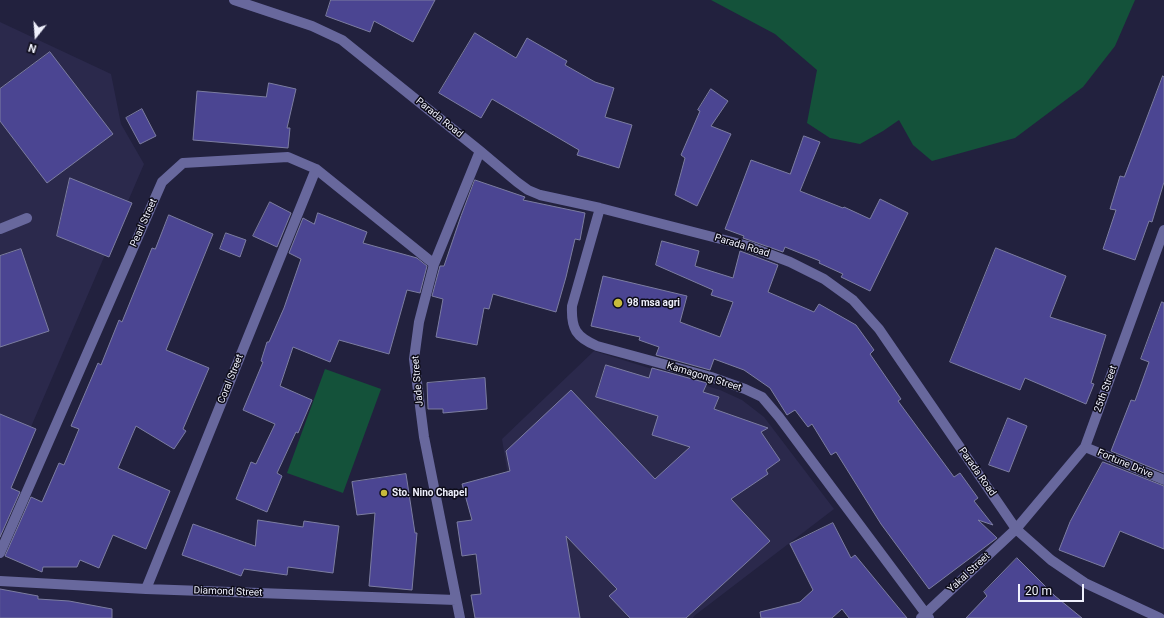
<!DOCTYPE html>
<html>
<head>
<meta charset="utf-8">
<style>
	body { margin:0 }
	#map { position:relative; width:1164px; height:618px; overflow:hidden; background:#22213e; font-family:Roboto,sans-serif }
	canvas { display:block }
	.north { position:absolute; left:16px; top:16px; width:40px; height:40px; -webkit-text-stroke:3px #0d0c19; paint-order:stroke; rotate:197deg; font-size:11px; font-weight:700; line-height:16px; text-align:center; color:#eff0fc }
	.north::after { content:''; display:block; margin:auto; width:14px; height:18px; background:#eff0fc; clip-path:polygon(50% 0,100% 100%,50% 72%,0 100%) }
	.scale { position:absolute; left:1018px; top:584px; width:66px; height:18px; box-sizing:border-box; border:2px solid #eff0fc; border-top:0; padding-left:5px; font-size:12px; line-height:14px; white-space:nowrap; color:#eff0fc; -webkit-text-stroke:3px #0d0c19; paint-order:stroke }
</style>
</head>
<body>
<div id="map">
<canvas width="1164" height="618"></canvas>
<div class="north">N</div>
<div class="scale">20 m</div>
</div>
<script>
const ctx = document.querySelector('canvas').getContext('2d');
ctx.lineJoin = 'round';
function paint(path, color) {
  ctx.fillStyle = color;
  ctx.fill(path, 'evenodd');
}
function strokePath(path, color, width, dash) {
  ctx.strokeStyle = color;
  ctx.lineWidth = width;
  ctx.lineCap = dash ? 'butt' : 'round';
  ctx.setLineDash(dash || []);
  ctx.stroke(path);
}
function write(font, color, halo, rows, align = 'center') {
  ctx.font = font + ' Roboto,sans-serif';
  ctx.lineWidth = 3;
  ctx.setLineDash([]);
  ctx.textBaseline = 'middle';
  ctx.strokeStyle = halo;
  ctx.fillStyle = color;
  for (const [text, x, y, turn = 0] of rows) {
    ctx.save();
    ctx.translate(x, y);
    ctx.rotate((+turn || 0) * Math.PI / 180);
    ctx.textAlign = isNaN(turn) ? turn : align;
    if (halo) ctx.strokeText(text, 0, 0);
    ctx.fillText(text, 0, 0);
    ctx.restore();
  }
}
paint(new Path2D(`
	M0,22L111,74L121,124L144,164L0,499Z
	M594,351L720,390L742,400L764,417L834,509L694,616L693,618H531L502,439Z`), '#2b294c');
paint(new Path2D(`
	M711,0H1135L1115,46L1083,87L1015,138L932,161L913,145L899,120L883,131L860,144L830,138L807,123L817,70L775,34Z
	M325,369L381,389L343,493L287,473Z`), '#14523a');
const building = new Path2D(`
	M331,0H435L413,42L374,21L370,32L326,16Z
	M475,33L516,58L527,38L567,61L565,65L595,82L614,88L605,117L632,125L619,168L577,155L579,150L492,99L481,118L439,93Z
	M50,52L113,134L47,183L0,121V89Z
	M1163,76L1164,77V182L1152,222L1149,221L1135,260L1103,249L1116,210L1110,209L1120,176L1124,177Z
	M269,83L296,89L287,128H290L288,148L193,140L197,91L266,97Z
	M711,89L728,101L711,126L731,134L697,206L675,195L685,158L681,155L700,111L698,110Z
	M142,109L156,136L140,144L126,118Z
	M804,136L820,142L800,191L843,208L844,207L870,219L880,199L908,213L870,291L841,277L843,274L819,263L820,261L785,247L783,252L743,238L744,236L725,229L751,160L790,174Z
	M70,178L132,203L109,257L57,236Z
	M475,180L525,197L523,200L585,213L580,240L575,239L566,277L556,312L493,294L489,309L484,308L477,345L436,337L443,299L432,296L440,266H444L461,216Z
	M270,202L291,213L277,247L253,236Z
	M318,213L367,232L363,243L417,258L427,266L420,293L407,290L389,354L339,340L330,362L293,347L280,386L312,400L298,433L296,432L277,473L282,476L267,512L236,499L251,462L256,464L275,424L243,410L263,362L261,361L267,342H269L284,308L301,259L289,253L303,218L314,224Z
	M169,215L213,234L166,350L209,368L183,429L186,431L174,449L136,426L118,468L170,491L146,549L113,535L99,568L80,560L77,567H43L42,572L5,556L31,497L42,502L59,463L64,465L79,429L71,426L98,363L101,365L119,320L122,322L152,248L155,249Z
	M226,233L246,240L240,257L220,249Z
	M662,241L699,251L695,266L733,278L740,251L778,265L768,292L814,312L819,304L856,325L874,350L870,354L901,399L898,401L954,477L960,473L978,498L974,501L993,525L978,520L997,538L929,589L881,524L836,452L831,455L812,424L808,427L795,410L787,415L770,388L744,370L714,359L710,370L656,355L659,347L639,340L640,337L591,326L603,276L687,296L680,322L720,337L733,302L711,295L713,290L656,265Z
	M996,248L1066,276L1050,317L1106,335L1091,383L1094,384L1086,404L1025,378L1020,390L950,362Z
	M21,249L49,331L0,347V256Z
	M1162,302L1164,303V473L1111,451L1131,400L1135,401L1149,362L1141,359Z
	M606,365L649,378L652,368L707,383L703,392L719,397L714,409L768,428L761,432L780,460L766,470L768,474L731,499L770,541L686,618H630L609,596L617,589L566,536L580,618H475L471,595L481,594L476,554L462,556L457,522L472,520L462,484L510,471L506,451L571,390L655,479L690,447L652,435L658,416L596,397Z
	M485,378L487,409L443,413V409H428L427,383Z
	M0,414L36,429L11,488L20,492L0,537Z
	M1008,418L1027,426L1009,472L989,465Z
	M1103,462L1164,486V549L1120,531L1104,567L1059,550L1070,522Z
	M406,474L415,533H417L412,590L369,586L375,513L357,515L352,482Z
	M258,520L303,527L304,521L339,526L333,573L288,567L287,575L244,569L241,576L182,555L193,524L255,546Z
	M833,523L851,558L855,555L907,618H849L842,609L832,618H761L760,612L800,602L813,590L790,544Z
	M1017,558L1055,596L1082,618H966L987,596L984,592Z
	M0,589L38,596V599L69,601L112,609V618H0Z`);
paint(building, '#4b4592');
strokePath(building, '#7c7da1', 1);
strokePath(new Path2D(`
	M234,0L312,26L342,40L480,151L517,182L528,190L540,195L600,208L748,246L790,262L824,279L853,300L879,329L1016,529L1051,560L1085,583L1160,618
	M600,208L572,306C571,329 576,337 597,346L711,377L745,389L762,397L779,417L929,618
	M0,229L27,218
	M1085,447L1164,480
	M0,553L162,182L183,163L288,157L316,169L434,264
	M0,581L146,589L456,600
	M146,589L316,169
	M460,618L424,437L414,359L419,322L434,264L480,151
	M921,618L1016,529L1085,447L1164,230`), '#68689d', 10);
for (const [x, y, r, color] of [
	[618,303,5,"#c8bb3b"],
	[384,493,4,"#c8bb3b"]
]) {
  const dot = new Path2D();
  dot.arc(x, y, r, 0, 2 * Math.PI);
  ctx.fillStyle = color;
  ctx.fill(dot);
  strokePath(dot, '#0d0c19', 1.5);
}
write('10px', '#eff0fc', '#0d0c19', [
	["Parada Road",439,118,39],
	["Pearl Street",144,223,-66],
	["Parada Road",742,246,17],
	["Kamagong Street",704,377,17],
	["Coral Street",231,379,-68],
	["Jade Street",418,381,-95],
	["25th Street",1106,389,-70],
	["Fortune Drive",1125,464,23],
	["Parada Road",977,472,55],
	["Yakal Street",969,573,-43],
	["Diamond Street",228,592,2]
]);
write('bold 10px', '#eff0fc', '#0d0c19', [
	["98 msa agri",627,303],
	["Sto. Nino Chapel",392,493]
], 'left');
</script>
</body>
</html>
